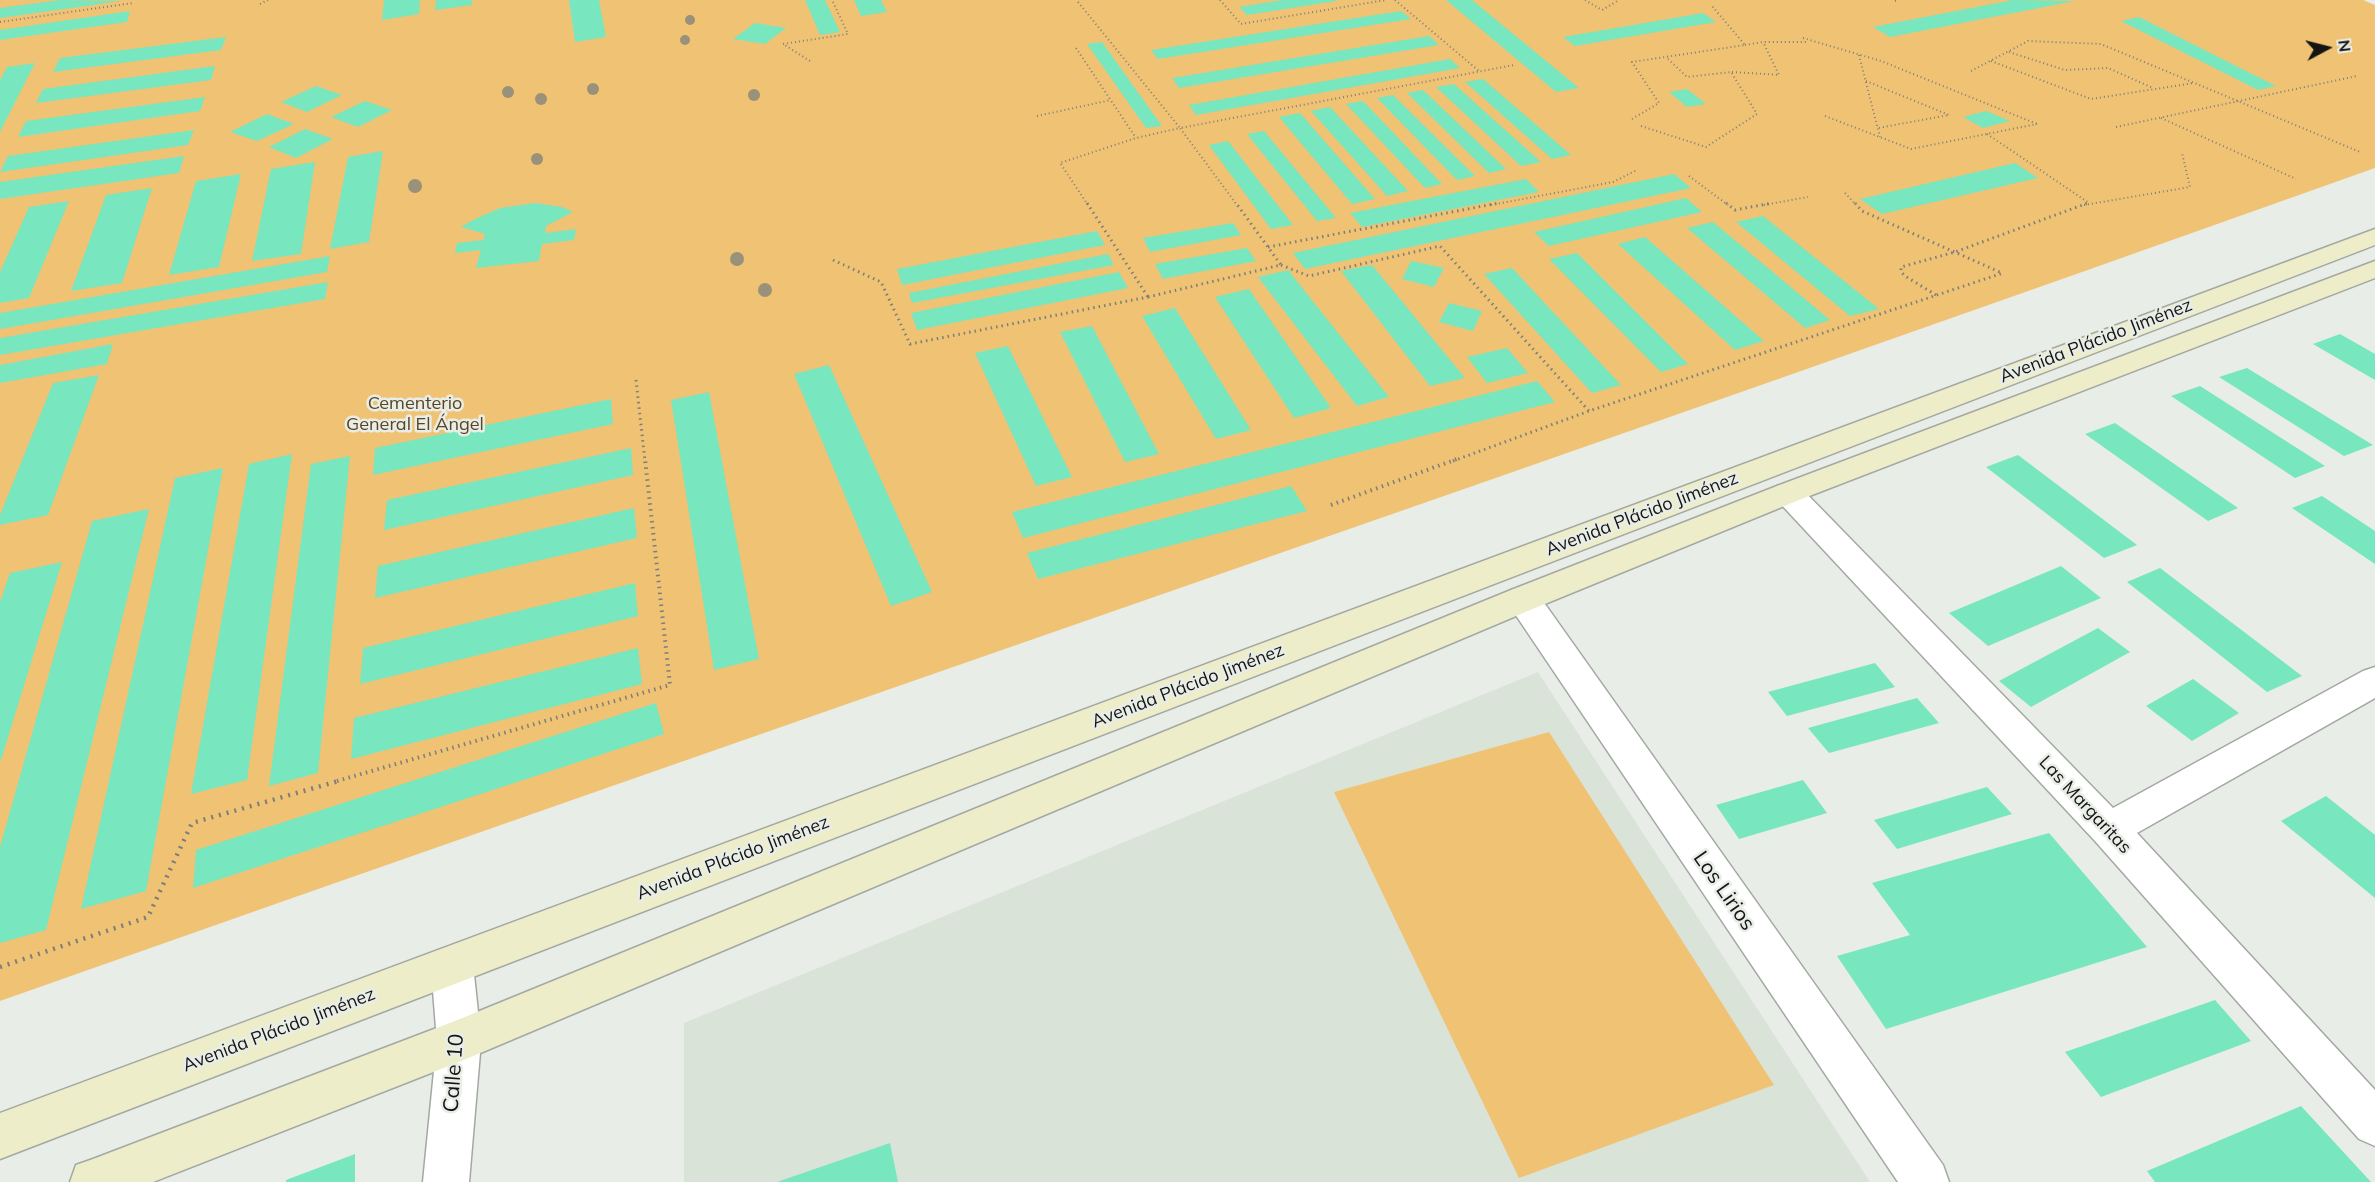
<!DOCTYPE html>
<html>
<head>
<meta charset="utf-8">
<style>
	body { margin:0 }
	#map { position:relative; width:2375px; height:1182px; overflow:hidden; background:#e9ede7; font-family:Mulish,sans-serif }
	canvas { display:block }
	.north { position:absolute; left:2297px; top:18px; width:60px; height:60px; -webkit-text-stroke:4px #e9ede7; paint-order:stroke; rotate:83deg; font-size:16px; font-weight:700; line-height:24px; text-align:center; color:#141513 }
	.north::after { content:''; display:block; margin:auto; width:21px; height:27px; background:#141513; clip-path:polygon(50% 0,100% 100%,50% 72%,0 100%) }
</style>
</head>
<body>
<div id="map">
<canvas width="2375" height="1182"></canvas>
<div class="north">N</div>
</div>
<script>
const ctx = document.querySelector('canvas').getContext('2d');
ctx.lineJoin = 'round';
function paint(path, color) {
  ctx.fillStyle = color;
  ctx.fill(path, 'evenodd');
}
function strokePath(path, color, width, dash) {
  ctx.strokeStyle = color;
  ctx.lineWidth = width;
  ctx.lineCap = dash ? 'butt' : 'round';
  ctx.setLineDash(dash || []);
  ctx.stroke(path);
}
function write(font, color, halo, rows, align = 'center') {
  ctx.font = font + ' Mulish,sans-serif';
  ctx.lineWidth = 5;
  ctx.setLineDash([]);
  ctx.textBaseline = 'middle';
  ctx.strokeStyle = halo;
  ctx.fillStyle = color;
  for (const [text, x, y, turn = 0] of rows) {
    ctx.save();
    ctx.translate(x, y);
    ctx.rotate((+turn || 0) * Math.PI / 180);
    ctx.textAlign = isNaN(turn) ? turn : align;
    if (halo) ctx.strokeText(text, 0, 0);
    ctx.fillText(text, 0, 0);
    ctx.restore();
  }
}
paint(new Path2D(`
	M1538,672L1870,1182H684V1023Z`), '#dae3d8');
paint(new Path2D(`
	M0,0H2363L2375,5V168C1585,450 791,721 0,1001Z
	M1549,732L1774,1085L1519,1178L1334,792Z`), '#f0c274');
paint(new Path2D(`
	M60,0L121,1L0,18V8Z
	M384,0H420L419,14L382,20Z
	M436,0H472V5L435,10Z
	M569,0H599L606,37L575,42Z
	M805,0H825L840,32L820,35Z
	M854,0H881L887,12L861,16Z
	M1283,0H1336V1L1247,15L1239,7Z
	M1446,0H1472L1579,88L1556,92Z
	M2013,0L2075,1L1890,37L1873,27Z
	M130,11L127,22L0,40V30Z
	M1401,11L1411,19L1158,59L1151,50Z
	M1703,13L1716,22L1575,46L1563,37Z
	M2139,17L2276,86L2258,90L2121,21Z
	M755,23L786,28L765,44L733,39Z
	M1429,36L1439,45L1179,88L1172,78Z
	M226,37L221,50L53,72L60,58Z
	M1102,42L1162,126L1146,128L1087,44Z
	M1450,59L1460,68L1196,115L1189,105Z
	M35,63L0,132V80L7,67Z
	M215,66L211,80L36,103L43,89Z
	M1483,79L1571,155L1552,159L1465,82Z
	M1454,84L1541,162L1521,166L1436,87Z
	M316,86L342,95L307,112L281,102Z
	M1687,89L1706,104L1687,107L1669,92Z
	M1423,90L1506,169L1489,173L1407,93Z
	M1393,95L1475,176L1457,180L1377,98Z
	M205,97L200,111L18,137L26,121Z
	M365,101L392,110L358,127L331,117Z
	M1363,101L1442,184L1425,188L1346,104Z
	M1330,107L1408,191L1387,196L1311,111Z
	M1986,111L2010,121L1983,128L1963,117Z
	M1300,113L1375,199L1352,204L1279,117Z
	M267,114L294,124L257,141L230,132Z
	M305,129L333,139L296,158L269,147Z
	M194,130L188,145L0,172L8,156Z
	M1264,131L1336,218L1317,221L1247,134Z
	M1228,141L1293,225L1271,229L1209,145Z
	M383,151L369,242L330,249L348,157Z
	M184,156L179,173L0,199V182Z
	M315,162L301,254L252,261L271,169Z
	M2015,163L2038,178L1882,214L1860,199Z
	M241,174L219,267L169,275L196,181Z
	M1674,174L1691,188L1305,269L1293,253Z
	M1526,179L1539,192L1362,227L1350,213Z
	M152,188L122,283L71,291L106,195Z
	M1686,198L1702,212L1549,246L1534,232Z
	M69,201L29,298L0,303V272L29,207Z
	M535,203L562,207L573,212L546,226L545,233L576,229L574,240L542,244L539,261L476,268L481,250L455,253L457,243L483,240L485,234L461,227L473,220L500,208Z
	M1763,216L1879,309L1850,316L1736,222Z
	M1713,222L1830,320L1805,328L1687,228Z
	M1233,223L1241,235L1150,252L1143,238Z
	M1097,231L1105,245L902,285L897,269Z
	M1645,237L1764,341L1735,350L1618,244Z
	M1247,248L1256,261L1163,279L1155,264Z
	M1577,253L1688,364L1661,372L1549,259Z
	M1108,254L1114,265L912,303L909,293Z
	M330,256L327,272L0,329V313Z
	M1411,261L1444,268L1434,287L1402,279Z
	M1372,265L1465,378L1430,386L1341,271Z
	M1512,268L1621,385L1592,393L1484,274Z
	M1288,270L1389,397L1357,406L1258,277Z
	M1119,272L1128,288L917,330L911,313Z
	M328,282L325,299L0,355V338Z
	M1249,289L1331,408L1294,418L1215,297Z
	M1449,303L1482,311L1473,331L1439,322Z
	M1175,308L1251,430L1216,439L1142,316Z
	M1092,326L1159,454L1125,462L1060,332Z
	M2340,334L2375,354V380L2313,344Z
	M113,344L107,364L0,383V365Z
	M1008,346L1072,477L1036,486L975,353Z
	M1507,348L1528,373L1487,383L1467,357Z
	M829,365L932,592L891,606L794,374Z
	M2247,368L2373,445L2344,456L2219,377Z
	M99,375L48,515L0,525V515L53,383Z
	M1537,381L1555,402L1023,538L1012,512Z
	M2200,386L2325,466L2295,478L2171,396Z
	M709,392L759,659L714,670L671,400Z
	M611,399L613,424L373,475L375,448Z
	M2115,423L2238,508L2208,521L2085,434Z
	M631,448L633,475L384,530L387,500Z
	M292,454L247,780L191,794L249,464Z
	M2018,455L2137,545L2104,558L1986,467Z
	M350,456L318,773L269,786L311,464Z
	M223,468L146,891L81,909L175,478Z
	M1291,486L1307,511L1038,579L1027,553Z
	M2322,496L2375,531V564L2292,508Z
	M634,508L637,538L375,598L378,566Z
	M149,509L46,930L0,943V847L92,521Z
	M62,562L1,760H0V602L10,573Z
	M2061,566L2101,598L1988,646L1949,613Z
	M2160,568L2302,676L2267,692L2127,582Z
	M635,583L638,616L360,684L363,648Z
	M2098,628L2130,652L2031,707L1999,681Z
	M638,648L642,684L351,759L354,718Z
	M1875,663L1895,687L1787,716L1768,692Z
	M2193,679L2239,713L2192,741L2146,706Z
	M1917,698L1939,723L1829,753L1808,728Z
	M656,703L664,734L193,888L196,850Z
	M1803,780L1827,813L1739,839L1716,805Z
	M1987,787L2012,814L1897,849L1874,820Z
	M2326,796L2375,835V898L2281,821Z
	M2049,833L2147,947L1886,1029L1837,956L1910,935L1872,883Z
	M2215,1000L2251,1041L2101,1097L2065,1052Z
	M2301,1106L2371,1182H2155L2147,1171Z
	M890,1143L898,1182H777Z
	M355,1154V1182H286V1180Z`), '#78e6bf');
const street = new Path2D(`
	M1788,483L1799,486L2113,808L2363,671L2375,667V698L2137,833L2375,1090V1146L2359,1139L2095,841L1777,500L1773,493L1777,486Z
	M1523,587L1535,590L1943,1165L1949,1182H1898L1511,608L1506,599L1511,590Z
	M452,946L467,951L473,965L481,1041L469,1182H423L437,1041L431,965L437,951Z`);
const secondary = new Path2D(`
	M2375,229V245L0,1159V1113Z
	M2375,261V278L1799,500L1535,608L459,1062L153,1182H70L76,1165L93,1159L455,1021L1511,590L1777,486Z`);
strokePath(street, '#a4a8a3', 3);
strokePath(secondary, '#a4a8a3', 3);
strokePath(new Path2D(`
	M1220,0L1241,24L1386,0
	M1395,0L1479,71
	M1585,0L1602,10L1619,0
	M1895,1L1898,0
	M1078,2L1180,128L1514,65
	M260,4L268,0
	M0,22L133,3
	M1803,38L1881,61L2037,124
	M1745,45L1763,42H1806
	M1076,48L1136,138
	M2009,52L2065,70L2108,68L2153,88
	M1859,55L1880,137
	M810,61L783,44L848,34L832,0
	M1991,61L2091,99L2194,83
	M1971,71L2028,41L2101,44L2360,152
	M1732,72L1779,75L1763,42
	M1866,81L1949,115L1878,128
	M1037,116L1111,100
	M1825,116L1911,149L2037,124
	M2161,118L2296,179
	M1632,119L1659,103L1632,62L1745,45L1712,6
	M1641,126L1706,147L1757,114L1731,72L1687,77L1666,57
	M2116,127L2357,76
	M1987,134L2089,203
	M1689,176L1728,205
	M1845,193L1856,205
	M1088,205L1060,163L1136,138L1180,128L1237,205
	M1491,205L1613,182L1637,170
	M1764,205L1808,197
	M2084,205L2190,187L2182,153`), '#7d7f7b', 2, [1, 3]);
strokePath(new Path2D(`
	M1087,203L1148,297
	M1726,203L1735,210L1772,203
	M1855,203L1862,211L2002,273
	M1268,247L1499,203
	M833,260L881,282L910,344L1148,297
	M1281,265L1309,276L1440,246L1589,411
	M1936,295L1905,276L1901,272V267L1955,252L2088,203
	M1148,297L1281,265L1236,203
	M636,380L645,461
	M1453,461L1589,411L2003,273`), '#7d7f7b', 3, [1.5, 4]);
strokePath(new Path2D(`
	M1331,505L1457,459
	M337,781L670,685L645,459`), '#7d7f7b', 4, [1.5, 4.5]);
strokePath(new Path2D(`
	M0,967L148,917L192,823L342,780`), '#7d7f7b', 4.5, [2, 6]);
paint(street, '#fff');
paint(secondary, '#ededca');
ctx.fillStyle = '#9a917a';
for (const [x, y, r] of [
	[690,20,5],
	[685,40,5],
	[593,89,6],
	[508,92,6],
	[754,95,6],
	[541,99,6],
	[537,159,6],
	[415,186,7],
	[737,259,7],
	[765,290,7]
]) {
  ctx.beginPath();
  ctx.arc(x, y, r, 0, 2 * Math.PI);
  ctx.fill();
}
write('18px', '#141513', '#e9ede7', [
	["Avenida Plácido Jiménez",2096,341,-21],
	["Avenida Plácido Jiménez",1642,514,-21],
	["Avenida Plácido Jiménez",1188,686,-21],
	["Las Margaritas",2085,805,47],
	["Avenida Plácido Jiménez",733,858,-21],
	["Avenida Plácido Jiménez",279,1030,-21]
]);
write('18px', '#594521', '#e9ede7', [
	["Cementerio",415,404],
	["General El Ángel",415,425]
]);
write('21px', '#141513', '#e9ede7', [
	["Los Lirios",1724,891,55],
	["Calle 10",454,1073,-86]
]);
</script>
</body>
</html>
